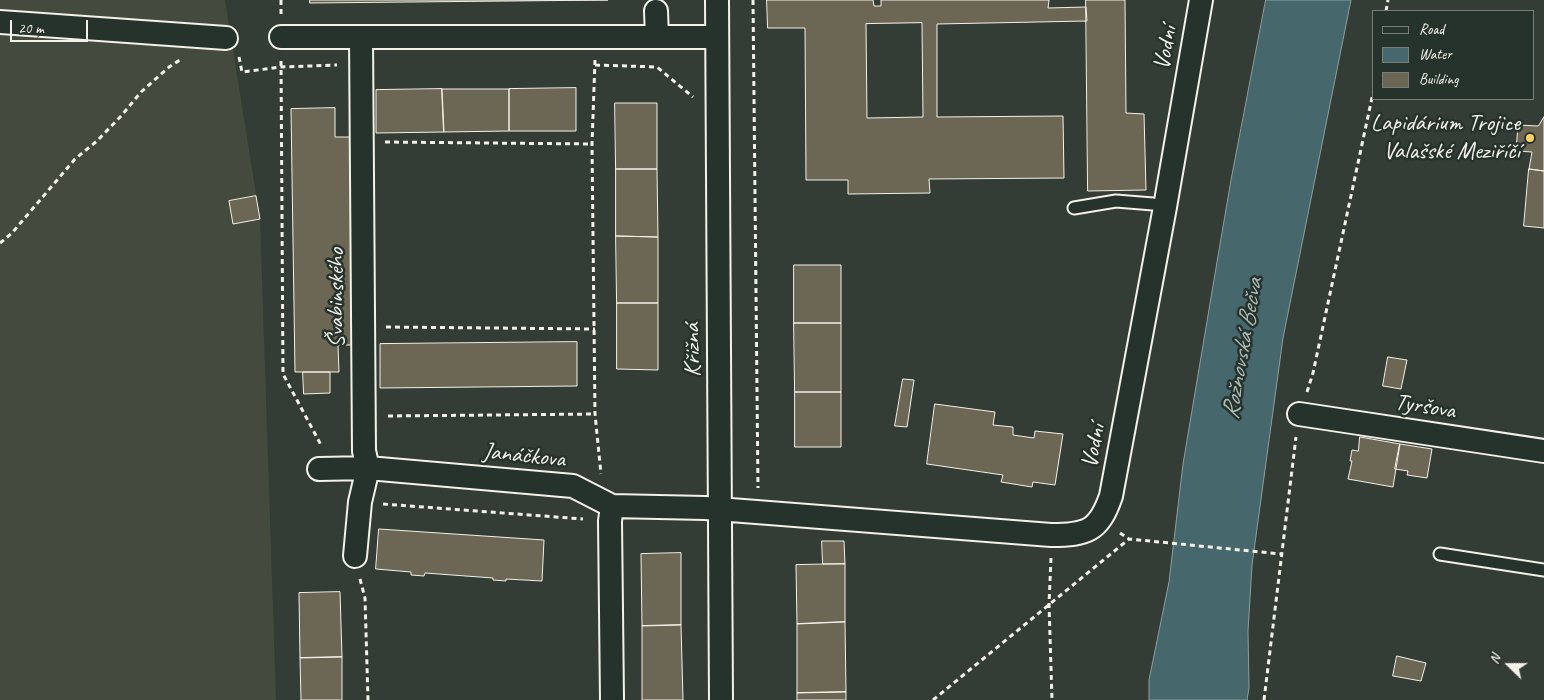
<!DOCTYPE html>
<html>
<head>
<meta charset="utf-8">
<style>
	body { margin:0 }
	#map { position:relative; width:1544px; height:700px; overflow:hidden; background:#343d35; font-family:Caveat,sans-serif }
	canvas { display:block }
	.legend { position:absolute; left:1372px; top:10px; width:162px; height:90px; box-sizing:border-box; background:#26332d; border:1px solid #787f78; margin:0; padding:6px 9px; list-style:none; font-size:15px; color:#f4f1e8 }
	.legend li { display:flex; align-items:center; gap:10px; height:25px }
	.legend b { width:25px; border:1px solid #787f78 }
	.north { position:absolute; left:1484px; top:640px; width:50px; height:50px; -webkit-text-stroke:4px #26332d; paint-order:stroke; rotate:292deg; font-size:14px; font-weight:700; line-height:20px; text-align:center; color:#f4f1e8 }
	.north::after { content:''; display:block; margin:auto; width:18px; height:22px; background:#f4f1e8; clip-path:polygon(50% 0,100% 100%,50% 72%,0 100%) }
	.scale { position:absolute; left:10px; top:20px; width:78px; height:22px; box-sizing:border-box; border:2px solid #f4f1e8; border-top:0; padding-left:6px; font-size:15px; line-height:18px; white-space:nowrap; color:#f4f1e8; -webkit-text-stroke:4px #26332d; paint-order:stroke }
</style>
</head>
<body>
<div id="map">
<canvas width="1544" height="700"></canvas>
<ul class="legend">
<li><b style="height:6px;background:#26332d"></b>Road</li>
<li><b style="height:14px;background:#46686c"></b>Water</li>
<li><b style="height:14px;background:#6b6754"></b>Building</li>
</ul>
<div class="north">N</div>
<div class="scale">20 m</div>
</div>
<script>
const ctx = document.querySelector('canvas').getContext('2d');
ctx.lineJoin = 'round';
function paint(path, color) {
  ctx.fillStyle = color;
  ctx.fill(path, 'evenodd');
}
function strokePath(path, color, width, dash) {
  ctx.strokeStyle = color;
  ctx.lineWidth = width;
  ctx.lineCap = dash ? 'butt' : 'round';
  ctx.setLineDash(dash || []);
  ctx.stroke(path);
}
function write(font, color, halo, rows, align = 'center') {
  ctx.font = font + ' Caveat,sans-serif';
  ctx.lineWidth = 5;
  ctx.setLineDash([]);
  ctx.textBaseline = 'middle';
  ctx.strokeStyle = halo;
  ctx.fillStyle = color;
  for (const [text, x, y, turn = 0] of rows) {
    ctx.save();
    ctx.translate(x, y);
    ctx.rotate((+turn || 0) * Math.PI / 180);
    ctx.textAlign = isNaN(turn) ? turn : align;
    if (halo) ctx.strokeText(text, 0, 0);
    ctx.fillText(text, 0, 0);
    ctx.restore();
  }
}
paint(new Path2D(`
	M0,0H225L260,219L276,700H0Z`), '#444a3e');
const water = new Path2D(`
	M1266,0H1351L1283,338L1252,565L1248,631L1249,688L1247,700H1149V680L1169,582L1183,464L1218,256L1231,180Z`);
paint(water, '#46686c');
strokePath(water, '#8c9f9e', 1);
const building = new Path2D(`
	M310,0H608L310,3Z
	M767,0H873L874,6H881V0H1049L1048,8L1086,7L1087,21L937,24V117L1063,116L1064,178L929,179L930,193L848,194V180H806L805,28H768ZM922,23L923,117L867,118L866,24Z
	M1086,0H1125L1126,113L1144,114L1146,190L1088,191Z
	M576,88V131H509V89Z
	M442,89H509V131L444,132Z
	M442,89L444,132L376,133V90Z
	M615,103H657V169H616Z
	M335,108V137H352L355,345H338L339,372H295L291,109Z
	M1544,117V171L1529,169L1532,152L1516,151L1518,125L1538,126Z
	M616,169H657L658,237L616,236Z
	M1529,169L1544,171V228L1524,226Z
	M256,196L260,219L233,224L229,201Z
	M616,236L658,237V303H617Z
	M794,265H841V323H794Z
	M617,303H658V370L617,369Z
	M794,323H841V392H795Z
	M577,342V386L380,388V344Z
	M1388,357L1407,360L1401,389L1383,386Z
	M303,372H330V393L304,394Z
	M903,379L914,380L907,427L895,426Z
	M795,392H841V447H795Z
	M935,404L995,412L993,425L1013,427V435L1034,438L1035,431L1063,434L1055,485L1033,482L1032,487L1001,482L1003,475L927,464Z
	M1360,437L1400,444L1393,487L1348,479L1352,461H1350L1352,450L1358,451Z
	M1400,444L1432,449L1427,478L1407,475L1408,471L1395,469Z
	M379,529L544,540L542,581L506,579V581L493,580V578L425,573L424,576L411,575V572L376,569Z
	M822,541H844L845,564H823Z
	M681,553V625L642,626L641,554Z
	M845,564V622L797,624L796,565Z
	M340,592L342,657L300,658L299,593Z
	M845,622L846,692L797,693V624Z
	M681,625L683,700H642V626Z
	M1397,656L1426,663L1421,681L1393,676Z
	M342,657V700H301L300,658Z
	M846,692V700H797V693Z`);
paint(building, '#6b6754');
strokePath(building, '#f4f1e8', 1);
const lane = new Path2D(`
	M1074,208L1116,201L1153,204L1165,207
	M1440,554L1544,570`);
const street = new Path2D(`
	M717,0L721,700
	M656,11L657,37
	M0,22L226,38
	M281,37H717
	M1299,414L1544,451
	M319,469L368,468L573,486L612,506L705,508L1051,535C1087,535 1099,531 1111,496L1165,207L1201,0
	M612,506L610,521L612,700
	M355,556L360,502L368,468L364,451L361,37`);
strokePath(lane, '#f4f1e8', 15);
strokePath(street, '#f4f1e8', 26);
strokePath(new Path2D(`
	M753,0L758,488
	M1386,11L1388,0
	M281,14V0
	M239,57L242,72L281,67L337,65
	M595,60L592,144L595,414L601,474
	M281,61L283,374L321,445
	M595,65L657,67L693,97
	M385,142L592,144
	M0,243L12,233L75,159L97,141L122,115L141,92L169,67L180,60
	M386,327L595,329
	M1307,392L1313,373L1373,93
	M388,416L595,414
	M383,504L583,519
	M1120,533L1129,539L1281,554
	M1051,558L1049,604L1052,700
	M360,579L365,598L368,700
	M933,700L1129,539
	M1264,700L1296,437`), '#f4f1e8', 3, [5, 4]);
strokePath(lane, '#26332d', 11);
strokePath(street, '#26332d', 22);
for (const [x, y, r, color] of [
	[1530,138,5,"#ffd166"]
]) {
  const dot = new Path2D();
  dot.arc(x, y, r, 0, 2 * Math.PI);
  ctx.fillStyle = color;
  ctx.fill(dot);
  strokePath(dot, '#26332d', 2);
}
write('24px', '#f4f1e8', '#26332d', [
	["Vodní",1166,48,-80],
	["Švabinského",337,298,-90],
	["Křižná",693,350,-90],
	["Tyršova",1425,407,9],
	["Vodní",1094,446,-79],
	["Janáčkova",524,456,6]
]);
write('24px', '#f4f1e8', '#26332d', [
	["Lapidárium Trojice",1520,124],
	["Valašské Meziříčí",1520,152]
], 'right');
write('italic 25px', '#aebab6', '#26332d', [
	["Rožnovská Bečva",1243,349,-80]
]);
</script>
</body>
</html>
